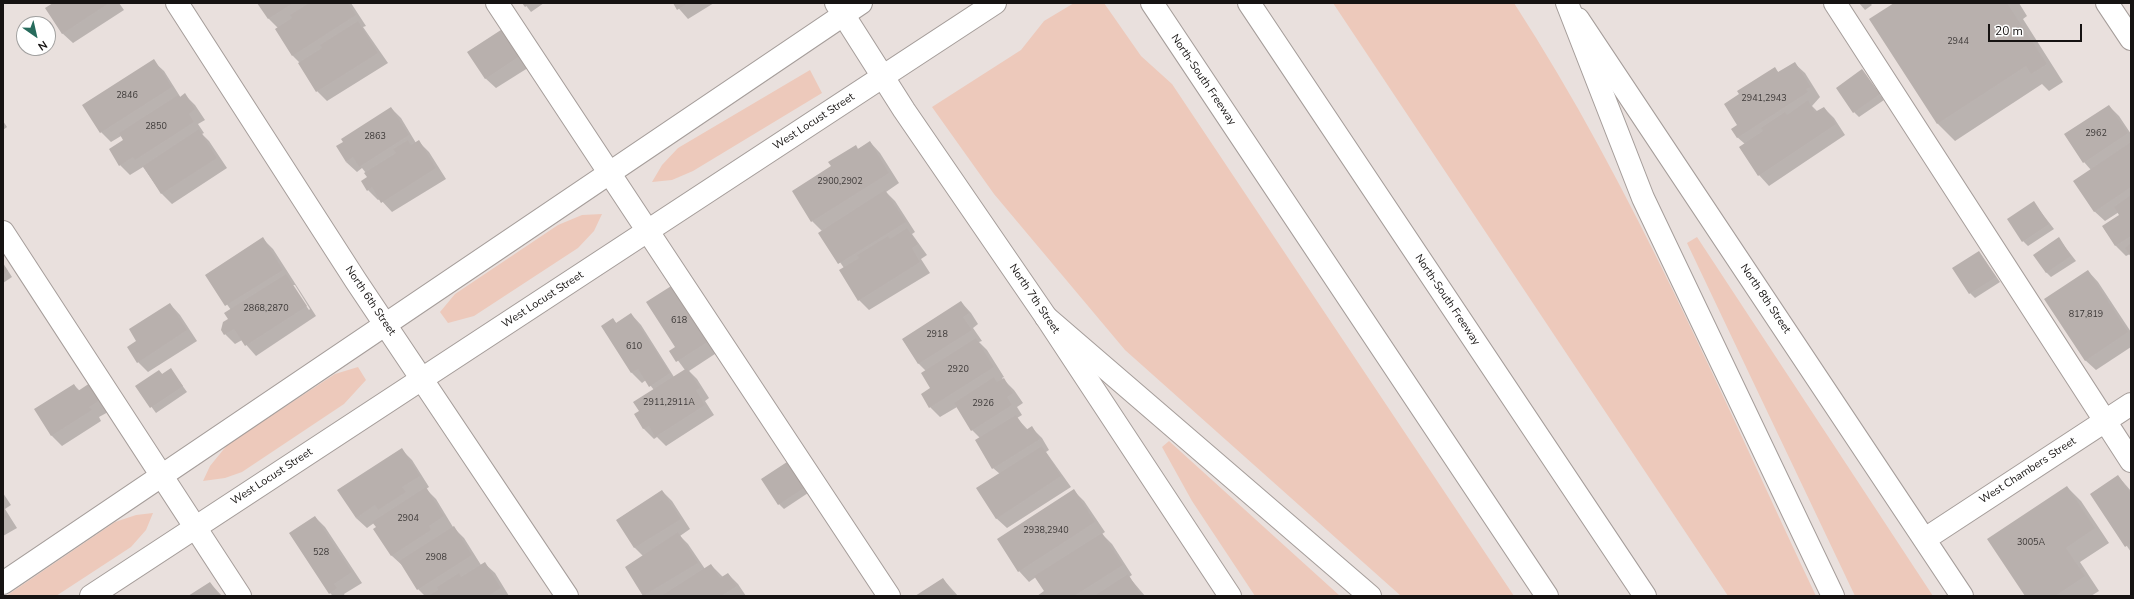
<!DOCTYPE html>
<html>
<head>
<meta charset="utf-8">
<style>
	body { margin:0 }
	#map { position:relative; width:2134px; height:599px; overflow:hidden; background:#e9e0dd; font-family:"Nunito Sans",sans-serif }
	canvas { display:block }
	.frame { position:absolute; inset:0; border:4px solid #161312; pointer-events:none }
	.north { position:absolute; left:16px; top:16px; width:40px; height:40px; box-sizing:border-box; background:#fff; border:1px solid #a2a1a0; border-radius:50%; rotate:146deg; font-size:11px; font-weight:700; line-height:16px; text-align:center; color:#161312 }
	.north::after { content:''; display:block; margin:auto; width:14px; height:18px; background:#276b5c; clip-path:polygon(50% 0,100% 100%,50% 72%,0 100%) }
	.scale { position:absolute; left:1988px; top:24px; width:94px; height:18px; box-sizing:border-box; border:2px solid #161312; border-top:0; padding-left:5px; font-size:12px; line-height:14px; white-space:nowrap; color:#161312; -webkit-text-stroke:3px #fff; paint-order:stroke }
</style>
</head>
<body>
<div id="map">
<canvas width="2134" height="599"></canvas>
<div class="frame"></div>
<div class="north">N</div>
<div class="scale">20 m</div>
</div>
<script>
const ctx = document.querySelector('canvas').getContext('2d');
ctx.lineJoin = 'round';
function paint(path, color) {
  ctx.fillStyle = color;
  ctx.fill(path, 'evenodd');
}
function strokePath(path, color, width, dash) {
  ctx.strokeStyle = color;
  ctx.lineWidth = width;
  ctx.lineCap = dash ? 'butt' : 'round';
  ctx.setLineDash(dash || []);
  ctx.stroke(path);
}
function write(font, color, halo, rows, align = 'center') {
  ctx.font = font + ' "Nunito Sans",sans-serif';
  ctx.lineWidth = 4;
  ctx.setLineDash([]);
  ctx.textBaseline = 'middle';
  ctx.strokeStyle = halo;
  ctx.fillStyle = color;
  for (const [text, x, y, turn = 0] of rows) {
    ctx.save();
    ctx.translate(x, y);
    ctx.rotate((+turn || 0) * Math.PI / 180);
    ctx.textAlign = isNaN(turn) ? turn : align;
    if (halo) ctx.strokeText(text, 0, 0);
    ctx.fillText(text, 0, 0);
    ctx.restore();
  }
}
paint(new Path2D(`
	M1074,3H1104L1141,56L1172,84L1514,596H1401L1125,350L994,194L932,107L1021,50L1044,21Z
	M1333,3H1514C1634,188 1722,397 1816,596H1728Z
	M810,70L822,93L693,171L672,180L652,182L662,165L678,148Z
	M602,214L594,231L578,248L474,316L448,323L440,312L455,294L558,225L582,215Z
	M1697,237L1933,596H1855L1687,243Z
	M358,367L366,380L344,404L242,472L225,478L203,481L210,466L228,444L335,374Z
	M1169,441L1340,596H1255L1192,501L1162,447Z
	M153,513L146,530L131,547L56,596H6L115,522L136,515Z`), '#edc9bb');
paint(new Path2D(`
	M55,3H119L124,10L73,43L62,33Z
	M259,3H351L366,26L363,27L388,63L327,101L317,91L300,63L293,56L276,29L278,28L269,19Z
	M524,3H544L531,12Z
	M674,3H714L688,19Z
	M1859,3H1870L1872,5L1865,10Z
	M1896,3H2019L2027,16L2023,19L2063,82L2049,91L2042,84L1955,141L1938,124L1871,20Z
	M504,29L531,66L496,88L485,78Z
	M153,61L164,71L181,98L185,95L195,105L205,120L198,124L204,133L202,134L209,141L227,168L172,204L162,194L143,167L130,175L120,165L125,141L121,136L111,142L101,132Z
	M1794,63L1805,73L1820,97L1812,106L1818,112L1824,108L1834,118L1845,135L1769,186L1759,175L1740,147L1745,144L1737,137L1740,94L1774,68L1779,73Z
	M1862,71L1884,100L1859,117L1854,112Z
	M2109,106L2119,116L2131,134V255L2130,254L2126,256L2116,246L2103,227L2121,215L2119,212L2105,221L2094,211L2091,170L2084,162Z
	M391,108L401,118L416,143L418,141L429,152L446,179L392,212L380,199L378,200L368,190V178L366,173L362,168L357,172L346,162Z
	M3,121L7,127L3,130Z
	M870,142L880,153L899,183L886,192L895,201L915,232L912,234L927,255L921,259L930,273L869,310L859,300L844,268L820,233L822,231L812,221L858,149Z
	M2034,203L2054,229L2028,246L2023,241Z
	M263,239L273,249L316,316L256,356L242,340L235,344L225,334L231,310L206,275ZM292,285H295L310,309L309,310Z
	M2059,239L2076,261L2051,277L2046,272Z
	M1979,252L2000,282L1975,298L1970,293Z
	M3,263L12,277L3,283Z
	M2088,271L2098,282L2131,332V347L2096,370L2085,360Z
	M647,302L721,350L689,371L697,379L709,398L705,401L714,415L666,446L657,437L654,439L644,429L635,415L640,411L654,390L646,380L642,383L632,373L602,326L613,319L617,324L631,314L641,325L674,377L685,370L671,351L677,347Z
	M961,302L971,313L978,324L973,328L982,341L979,342L987,350L1004,377L1002,378L1014,390L1023,403L1017,407L1022,415L1017,418L1028,430L1032,428L1042,438L1049,450L1046,452L1071,487L1007,528L996,518L1000,474L993,468L980,438L972,430L957,407L940,417L930,407L932,388L926,371L919,364L903,340Z
	M170,304L180,315L197,341L148,372L138,362V341Z
	M171,370L187,392L156,413L136,386L159,371L163,375Z
	M74,385L80,391L89,385L110,411L99,417L101,421L62,446L52,436L36,410Z
	M401,449L412,460L429,487L426,489L436,499L453,527L464,538L481,565L484,563L495,573L509,596H425L418,589L403,566L392,556L375,529L377,528L374,523L367,528L356,518Z
	M786,463L808,493L784,509L779,504Z
	M2118,476L2131,491V552L2091,494Z
	M2067,487L2081,501L2109,543L2080,562L2099,591L2091,596H2026Z
	M662,491L672,501L690,529L680,536L688,544L705,569L711,565L723,577L728,574L738,584L746,596H645L626,567L643,556L635,548L617,520Z
	M1074,491L1084,501L1105,532L1102,534L1112,544L1132,575L1129,577L1145,596H1039L1046,591L1036,577L1029,582L1019,571L999,540Z
	M3,493L11,505L5,509L17,528L3,536Z
	M315,517L325,527L362,583L344,594L345,596H333L330,593Z
	M943,579L958,596H917Z
	M210,583L222,596H190Z`), '#0003');
paint(new Path2D(`
	M53,3H109L62,34L45,8Z
	M257,3H293L268,19Z
	M309,3H348L356,15L292,56L275,29L292,18L290,15Z
	M522,3H531L525,7Z
	M673,3H688L677,10Z
	M1894,3H2007L2047,64L2031,74L2026,66L1937,124L1869,19Z
	M358,21L378,53L316,92L298,63L322,48L320,45Z
	M504,28L521,55L485,79L467,52Z
	M154,59L172,87L100,133L82,105Z
	M1795,62L1811,87L1806,89L1808,92L1737,138L1731,129L1737,125L1724,104L1739,94L1737,91L1775,67L1778,72Z
	M1862,69L1880,94L1853,113L1836,88Z
	M185,93L195,109L189,114L194,122L135,160L133,157L119,166L109,149L123,140L119,133L178,95L180,97Z
	M1808,100L1815,112L1824,107L1836,124L1758,176L1739,147L1763,131L1761,128L1785,112L1787,115Z
	M2109,105L2128,133L2083,163L2064,134Z
	M391,107L409,135L359,167L353,157L346,162L336,146L343,142L341,139Z
	M199,129L217,158L161,194L143,166Z
	M408,140L411,145L419,140L436,168L381,203L372,187L367,191L361,181L367,177L364,173L396,153L393,149Z
	M870,141L889,173L811,222L792,191L831,166L828,162L856,145L858,149Z
	M2131,142V187L2094,212L2073,181Z
	M885,190L906,222L838,264L818,233Z
	M2131,195V236L2115,246L2102,226L2119,215L2114,207Z
	M2034,201L2049,224L2022,242L2007,219Z
	M907,228L918,244L912,248L920,262L858,301L839,270L859,258L857,255L888,236L890,239Z
	M263,237L283,270L225,306L205,275Z
	M2059,237L2071,256L2046,273L2033,255Z
	M2131,243V257L2125,248Z
	M1979,251L1996,277L1969,294L1952,268Z
	M3,264L8,271L3,275Z
	M2088,270L2128,332L2085,361L2044,299Z
	M286,274L307,306L245,346L234,329L224,335L221,330L223,322L228,319L224,313Z
	M676,283L712,339L676,362L669,351L675,347L646,302Z
	M961,301L969,313L963,317L972,330L918,364L902,339Z
	M170,303L187,330L137,363L127,347L136,341L129,329Z
	M631,313L670,373L649,387L638,369L631,373L601,326L613,318L616,323Z
	M976,338L994,367L929,408L921,394L930,388L921,373Z
	M171,368L183,386L150,408L135,386L159,370L162,374Z
	M687,368L700,388L696,390L705,405L655,437L649,426L643,429L634,414L639,411L633,402Z
	M994,377L997,382L1004,378L1013,393L1007,397L1012,405L971,431L954,403Z
	M90,383L100,400L89,407L92,410L51,436L34,409L74,384L78,391Z
	M1016,415L1026,430L1032,426L1040,439L992,469L975,440Z
	M1042,446L1061,476L996,519L976,488Z
	M402,448L420,476L402,487L406,492L378,510L375,505L356,518L337,490Z
	M787,462L804,488L778,505L761,479Z
	M2118,475L2131,494V543L2125,547L2090,494Z
	M2067,486L2095,528L2066,548L2085,576L2055,596H2025L1987,539Z
	M426,487L444,516L429,526L431,530L391,556L373,529L376,527L372,522Z
	M1074,489L1095,522L1018,572L997,539Z
	M662,490L681,519L634,548L616,520Z
	M3,511L7,517L3,520Z
	M315,516L352,572L334,584L337,588L329,594L289,533Z
	M454,526L472,555L417,590L399,561Z
	M678,532L698,563L643,596L625,567Z
	M1102,533L1123,565L1074,596H1037L1044,591L1034,576Z
	M485,562L501,588L488,596H428L438,590L437,587L459,573L461,577Z
	M711,564L720,578L728,573L737,586L721,596H661Z
	M1128,574L1142,596H1094Z
	M943,578L955,596H915Z
	M210,582L220,596H188Z`), '#b8b0ad');
const minor = new Path2D(`
	M177,3L356,281L567,596
	M497,3L889,596
	M836,3L904,110L1046,317L1230,596
	M1835,3L2131,461
	M2107,3L2131,39
	M1578,19L1962,596
	M3,232L240,596
	M1925,539L2131,404`);
const major = new Path2D(`
	M3,583L861,3
	M91,596L995,3`);
const highway = new Path2D(`
	M1152,3L1547,596
	M1249,3L1645,596
	M1567,3L1643,198L1833,596
	M1046,317L1370,596`);
strokePath(minor, '#a59d9a', 24);
strokePath(major, '#a59d9a', 24);
strokePath(highway, '#a59d9a', 24);
strokePath(minor, '#fff', 22);
strokePath(major, '#fff', 22);
strokePath(highway, '#fff', 22);
write('9px', '#3e3a39', null, [
	["2944",1958,42],
	["2846",127,96],
	["2941,2943",1764,99],
	["2850",156,127],
	["2962",2096,134],
	["2863",375,137],
	["2900,2902",840,182],
	["2868,2870",266,309],
	["817,819",2086,315],
	["618",679,321],
	["2918",937,335],
	["610",634,347],
	["2920",958,370],
	["2911,2911A",669,403],
	["2926",983,404],
	["2904",408,519],
	["2938,2940",1046,531],
	["3005A",2031,543],
	["528",321,553],
	["2908",436,558]
]);
write('11px', '#161312', '#fff', [
	["North-South Freeway",1203,80,56],
	["West Locust Street",814,122,-33],
	["North 7th Street",1034,299,56],
	["North 8th Street",1765,299,56],
	["West Locust Street",543,300,-33],
	["North-South Freeway",1447,300,56],
	["North 6th Street",370,301,56],
	["West Chambers Street",2028,471,-33],
	["West Locust Street",272,477,-33]
]);
</script>
</body>
</html>
